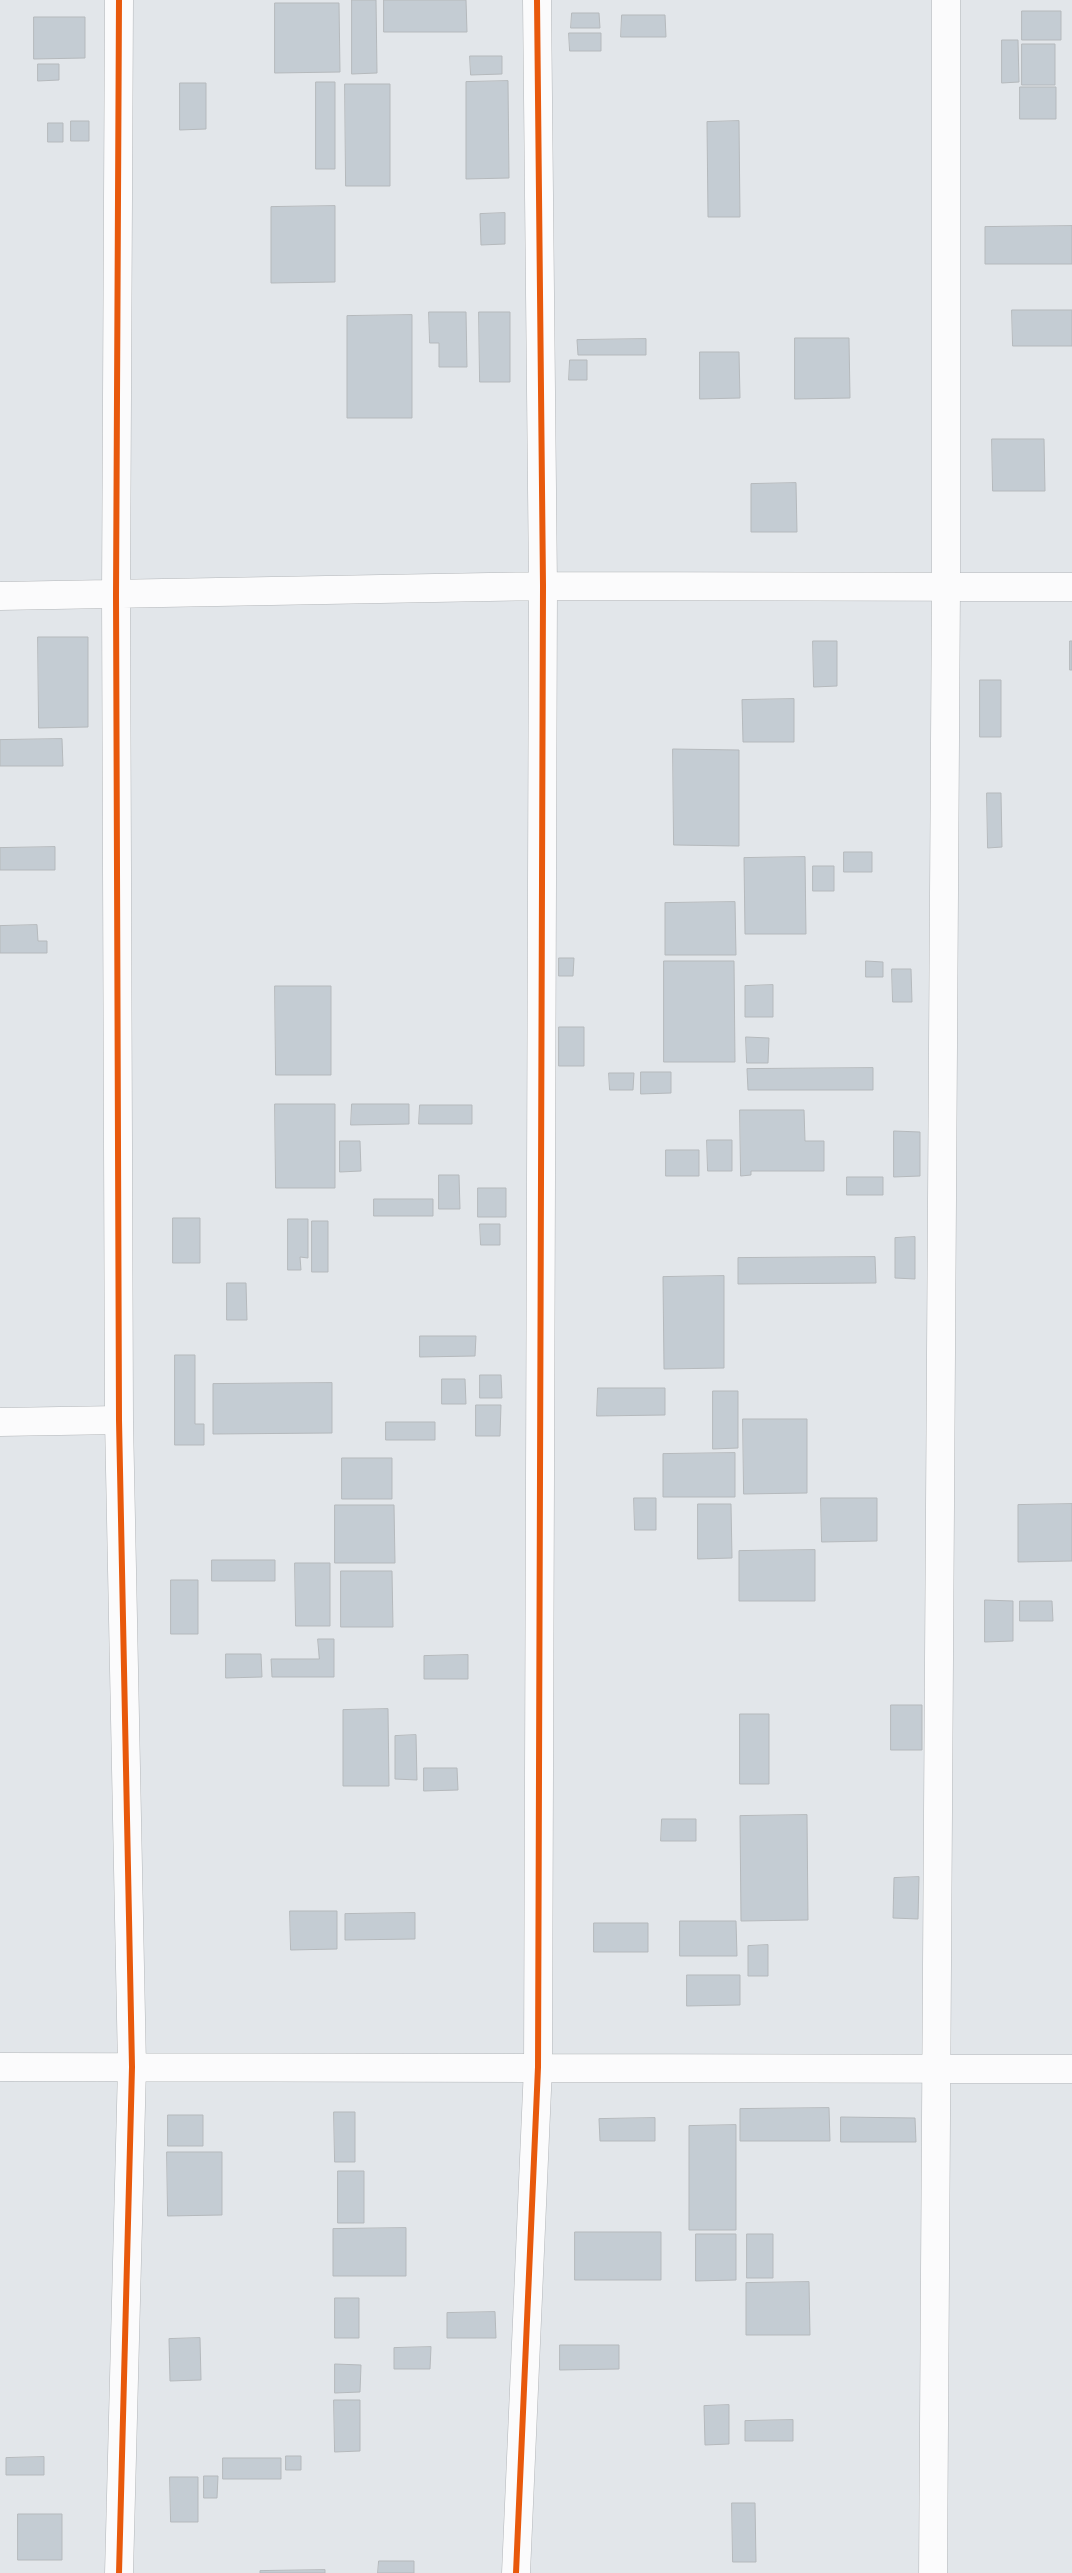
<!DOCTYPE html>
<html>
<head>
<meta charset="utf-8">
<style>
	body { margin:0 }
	canvas { display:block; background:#e2e6ea }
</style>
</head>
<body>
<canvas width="1072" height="2573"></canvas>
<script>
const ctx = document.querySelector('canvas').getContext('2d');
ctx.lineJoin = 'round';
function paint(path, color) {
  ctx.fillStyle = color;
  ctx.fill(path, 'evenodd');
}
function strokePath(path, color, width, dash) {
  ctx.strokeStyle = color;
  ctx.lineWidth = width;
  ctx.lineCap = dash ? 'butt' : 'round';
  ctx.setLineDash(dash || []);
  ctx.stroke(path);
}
const building = new Path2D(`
	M352,0H376L377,73L352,74Z
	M384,0H466L467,32H384Z
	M275,3H339L340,72L275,73Z
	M1022,11H1061V40H1022Z
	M572,13H599L600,28H571Z
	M622,15H665L666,37H621Z
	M34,17H85V58L34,59Z
	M569,33H601V51H570Z
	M1002,40H1018L1019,82L1002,83Z
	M1022,44H1055V85H1022Z
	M470,56H502V74L471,75Z
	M38,64H59V80L38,81Z
	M508,81L509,178L466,179V82Z
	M316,82H335V169H316Z
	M180,83H206V129L180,130Z
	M345,84H390V186H346Z
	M1020,87H1056V119H1020Z
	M71,121H89V141H71Z
	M739,121L740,217H708L707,122Z
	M48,123H63V142H48Z
	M335,206V282L271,283V207Z
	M505,213V244L481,245L480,214Z
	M1072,226V264H985V227Z
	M1012,310H1072V346H1013Z
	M429,312H466L467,367H439V343H430Z
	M479,312H510V382H480Z
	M412,315V418H347V316Z
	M795,338H849L850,398L795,399Z
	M646,339V355H578L577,340Z
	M700,352H739L740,398L700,399Z
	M570,360H587V380H569Z
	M992,439H1044L1045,491H993Z
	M796,483L797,532H751V484Z
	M38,637H88V727L39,728Z
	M813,641H837V686L814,687Z
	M1070,641H1072V670H1070Z
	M980,680H1001V737H980Z
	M794,699V742H743L742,700Z
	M62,739L63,766H0V740Z
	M673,749L739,750V846L674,845Z
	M987,793H1001L1002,847L988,848Z
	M55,847V870H0V848Z
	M844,852H872V872H844Z
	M805,857L806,934H745L744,858Z
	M813,866H834V891H813Z
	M735,902L736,955H665V903Z
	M37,925L38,941H47V953H0V926Z
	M559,958H574L573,976H559Z
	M664,961H734L735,1062H664Z
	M866,961L883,962V977H866Z
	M892,969H911L912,1002H893Z
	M773,985V1017H745V986Z
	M275,986H331V1075H276Z
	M559,1027H584V1066H559Z
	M746,1037L769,1038L768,1063H747Z
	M873,1068V1090H748L747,1069Z
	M641,1072H671V1093L641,1094Z
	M609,1073H634L633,1090H610Z
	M275,1104H335V1188H276Z
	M352,1104H409V1124L351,1125Z
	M420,1105H472V1124H419Z
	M740,1110H804L805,1141H824V1171H751V1175L741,1176Z
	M894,1131L920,1132V1176L894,1177Z
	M707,1140H732V1171H708Z
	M340,1141H360L361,1171L340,1172Z
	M666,1150H699V1176H666Z
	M439,1175H459L460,1209H439Z
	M847,1177H883V1195H847Z
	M478,1188H506V1217H478Z
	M374,1199H433V1216H374Z
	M173,1218H200V1263H173Z
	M288,1219H308V1258L300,1257L301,1270H288Z
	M312,1221H328V1272H312Z
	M480,1224H500V1245H481Z
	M915,1237V1279L895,1278V1238Z
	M875,1257L876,1283L738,1284V1258Z
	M724,1276V1368L664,1369L663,1277Z
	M227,1283H246L247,1320H227Z
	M420,1336H476L475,1356L420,1357Z
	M175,1355H195V1424H204V1445H175Z
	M480,1375H501L502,1398H480Z
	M442,1379H465L466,1404H442Z
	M332,1383V1433L213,1434V1384Z
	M598,1388H665V1415L597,1416Z
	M713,1391H738V1448L713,1449Z
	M476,1405H501L500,1436H476Z
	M743,1419H807V1493L744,1494Z
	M386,1422H435V1440H386Z
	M735,1453V1497H663V1454Z
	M342,1458H392V1499H342Z
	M634,1498H656V1530H635Z
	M821,1498H877V1541L822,1542Z
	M698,1504H731L732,1558L698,1559Z
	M1072,1504V1561L1018,1562V1505Z
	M335,1505H394L395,1563H335Z
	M815,1550V1601H739V1551Z
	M212,1560H275V1581H212Z
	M295,1563H330V1626H296Z
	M341,1571H392L393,1627H341Z
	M171,1580H198V1634H171Z
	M985,1600L1013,1601V1641L985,1642Z
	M1020,1601H1052L1053,1621H1020Z
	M318,1639H334V1677H272L271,1659H319Z
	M226,1654H261L262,1677L226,1678Z
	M468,1655V1679H424V1656Z
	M891,1705H922V1750H891Z
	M388,1709L389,1786H343V1710Z
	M740,1714H769V1784H740Z
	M416,1735L417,1780L395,1779V1736Z
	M424,1768H457L458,1790L424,1791Z
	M807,1815L808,1920L741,1921L740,1816Z
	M662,1819H696V1841H661Z
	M919,1877L918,1919L893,1918L894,1878Z
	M290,1911H337V1949L291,1950Z
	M415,1913V1939L345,1940V1914Z
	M680,1921H736L737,1956H680Z
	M594,1923H648V1952H594Z
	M768,1945V1976H748V1946Z
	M687,1975H740V2005L687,2006Z
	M829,2108L830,2141H740V2109Z
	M334,2112H355V2162H335Z
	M168,2115H203V2146H168Z
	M841,2117L915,2118L916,2142H841Z
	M655,2118V2141H600L599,2119Z
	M736,2125V2230H689V2126Z
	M167,2152H222V2215L168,2216Z
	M338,2171H364V2223H338Z
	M406,2228V2276H333V2229Z
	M575,2232H661V2280H575Z
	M696,2234H736V2280L696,2281Z
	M747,2234H773V2278H747Z
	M809,2282L810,2335H746V2283Z
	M335,2298H359V2338H335Z
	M495,2312L496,2338H447V2313Z
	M200,2338L201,2380L170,2381L169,2339Z
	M560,2345H619V2369L560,2370Z
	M431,2347L430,2369H394V2348Z
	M335,2364L361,2365L360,2392L335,2393Z
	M334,2400H360V2451L335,2452Z
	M729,2405V2444L705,2445L704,2406Z
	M793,2420V2441H745V2421Z
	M286,2456H301V2470H286Z
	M44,2457V2475H6V2458Z
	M223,2458H281V2479H223Z
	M204,2476H218L217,2498H204Z
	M170,2477H198V2522H171Z
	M732,2503H755L756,2562H733Z
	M18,2514H62V2560H18Z
	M379,2561H414V2573H378Z
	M325,2570V2573H260V2571Z`);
paint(building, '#c4ccd3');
strokePath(building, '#b5b9bc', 1);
const minor = new Path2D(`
	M119,0L116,595L119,1420L132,2067L119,2573
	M0,596L543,586L1072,587
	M0,1422L119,1420
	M0,2067L1072,2069
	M516,2573L538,2067L543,586L537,0
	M933,2573L946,587V0`);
strokePath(minor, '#b3b6b9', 29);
strokePath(minor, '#fbfbfc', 28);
strokePath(new Path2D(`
	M119,0L116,595L119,1420L132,2067L119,2573
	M516,2573L538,2067L543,586L537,0`), '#e8590c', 6);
</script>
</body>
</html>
